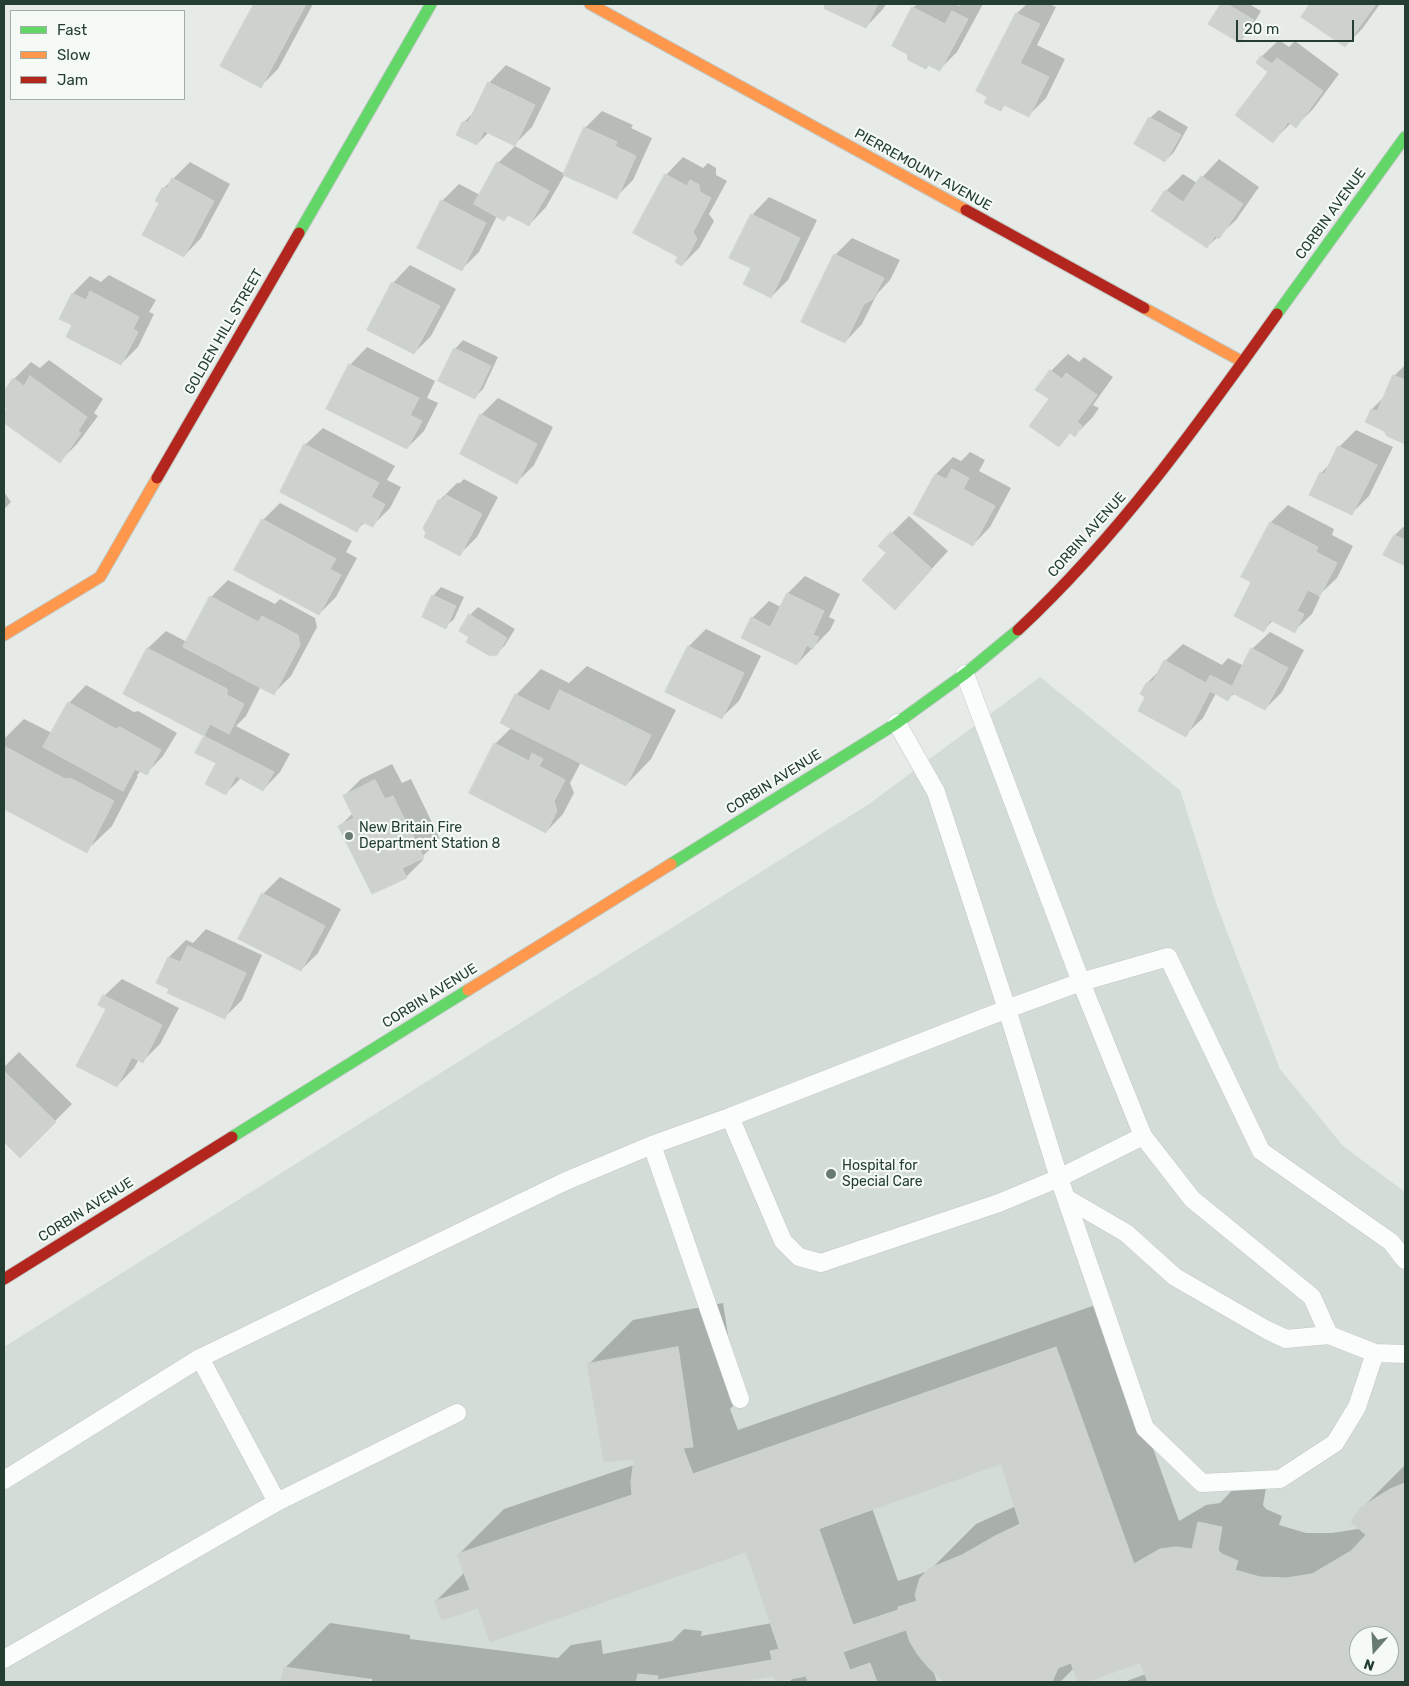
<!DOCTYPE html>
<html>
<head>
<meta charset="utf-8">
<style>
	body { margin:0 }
	#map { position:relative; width:1409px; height:1686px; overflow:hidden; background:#e6ebe8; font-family:Rubik,sans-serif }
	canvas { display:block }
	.frame { position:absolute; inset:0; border:5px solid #243f31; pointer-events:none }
	.legend { position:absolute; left:10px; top:10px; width:175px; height:90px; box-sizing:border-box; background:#f5faf6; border:1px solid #a1afa7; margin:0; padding:6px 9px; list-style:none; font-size:15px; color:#243f31 }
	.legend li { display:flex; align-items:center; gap:10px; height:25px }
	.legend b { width:25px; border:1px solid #a1afa7 }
	.north { position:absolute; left:1349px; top:1626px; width:50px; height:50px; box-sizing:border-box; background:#f5faf6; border:1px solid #a1afa7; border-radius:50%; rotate:199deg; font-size:14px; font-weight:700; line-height:20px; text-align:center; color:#243f31 }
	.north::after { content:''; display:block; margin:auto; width:18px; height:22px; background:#687b71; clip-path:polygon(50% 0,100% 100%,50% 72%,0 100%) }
	.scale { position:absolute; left:1236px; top:20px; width:118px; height:22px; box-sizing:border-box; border:2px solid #243f31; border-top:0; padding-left:6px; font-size:15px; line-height:18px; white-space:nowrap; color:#243f31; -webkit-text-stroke:4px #f5faf6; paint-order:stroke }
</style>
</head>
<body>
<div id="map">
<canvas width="1409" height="1686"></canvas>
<div class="frame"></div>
<ul class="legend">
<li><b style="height:6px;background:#63d668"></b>Fast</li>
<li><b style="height:6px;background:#ff974d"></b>Slow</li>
<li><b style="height:6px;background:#b3261e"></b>Jam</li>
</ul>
<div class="north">N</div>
<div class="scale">20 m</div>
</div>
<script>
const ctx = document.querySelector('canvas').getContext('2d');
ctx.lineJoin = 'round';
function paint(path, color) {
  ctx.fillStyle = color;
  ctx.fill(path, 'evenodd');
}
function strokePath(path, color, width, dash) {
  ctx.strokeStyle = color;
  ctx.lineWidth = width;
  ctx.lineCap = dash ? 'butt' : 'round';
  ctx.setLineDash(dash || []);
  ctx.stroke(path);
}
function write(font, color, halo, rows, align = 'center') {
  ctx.font = font + ' Rubik,sans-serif';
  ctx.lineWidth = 4.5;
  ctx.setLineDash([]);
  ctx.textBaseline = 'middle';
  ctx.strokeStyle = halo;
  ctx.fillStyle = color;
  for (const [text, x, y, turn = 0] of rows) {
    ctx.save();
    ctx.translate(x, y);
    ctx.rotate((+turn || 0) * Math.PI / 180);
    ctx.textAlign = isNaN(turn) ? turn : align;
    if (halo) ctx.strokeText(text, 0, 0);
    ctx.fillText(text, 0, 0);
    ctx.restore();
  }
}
paint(new Path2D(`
	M1040,677L1180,790L1217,906L1280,1069L1343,1146L1405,1192V1682H4V1347L869,804ZM1359,1636H1389V1666H1359Z`), '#d4dcd7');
paint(new Path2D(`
	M255,4H313L278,69L261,86L222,66Z
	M826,4H886L883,9L866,27L826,8Z
	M917,4H955L959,6L960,4H983L957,52L940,69L930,64L926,68L913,8Z
	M1027,4H1049L1056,7L1037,45L1065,59L1046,98L1029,115L1006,104L1000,110L989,96L977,91L1017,13Z
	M1222,4H1249L1261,11L1248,33L1240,41L1210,24Z
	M1312,4H1380L1362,29L1345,46L1303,16Z
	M1279,40L1289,47L1295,41L1339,74L1313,109L1296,126L1291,123L1273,141L1269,71L1261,57Z
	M506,65L551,88L532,127L515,144L489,132L477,144L463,123L475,111L489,83Z
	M1159,110L1188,127L1174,152L1165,161L1150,118Z
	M602,111L633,125L631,128L652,138L633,180L616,197L565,174L546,207L529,225L509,214L504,219L497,216L479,252L462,269L442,201L459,184L480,195L498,163L515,146L565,174L585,128Z
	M683,157L703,168L708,163L716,168V175L727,181L709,214L714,221L699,248L682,265L666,175Z
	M1219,159L1259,187L1236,220L1207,247L1153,211L1166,191L1183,174L1197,183Z
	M190,162L230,184L201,238L184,256L161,202L163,189Z
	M769,197L817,220L788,280L771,297L752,215Z
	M852,238L900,260L890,280L877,294L862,324L845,342L835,255Z
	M410,265L456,289L431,336L414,353L369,329L393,283Z
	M109,275L156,300L149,312L154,314L138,347L121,364L74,325L61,318L73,293L90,276L101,282Z
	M463,340L498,357L483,389L475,397L455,349Z
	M367,347L435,381L427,398L438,403L424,431L407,448L328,409L350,365Z
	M1068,354L1079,362L1084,357L1113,377L1093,405L1099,408L1092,418L1075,435L1071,432L1058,445L1050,399L1051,371Z
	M49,360L103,399L94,413L98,416L77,444L59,462L4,422V414L8,407L4,404V393L14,379L31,362L40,368Z
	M1405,365V443L1388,435L1372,409L1384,397L1394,376Z
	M498,398L553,427L534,465L517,482L481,415Z
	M323,428L395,466L387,480L401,487L390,508L373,525L365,522L357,530L305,445Z
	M1356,430L1393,447L1369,496L1352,513L1321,473L1331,463L1339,447Z
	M970,452L985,460L979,471L1011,488L990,527L973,545L915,514L936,474L953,457L961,461Z
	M464,479L498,497L477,537L460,554L439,501L457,483H460Z
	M4,492L11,502L4,509Z
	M280,503L352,541L346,552L357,558L336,597L319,614L263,520Z
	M1288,505L1334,529L1332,535L1353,546L1337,578L1318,596L1320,597L1312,614L1294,631L1273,620L1264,630L1253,581L1271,522Z
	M909,516L948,551L895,609L888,553L892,533Z
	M1403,527L1405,528V565L1385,555L1395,535Z
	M805,576L840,594L829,617L835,620L830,630L797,664L752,618L769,601L781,607L788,593Z
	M228,580L275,604L280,599L315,618L317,627L291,676L274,693L261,686L246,716L236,726L290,754L280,772L263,790L241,778L226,793L218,763L197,752L206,736L125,693L148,648L166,631L187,642L211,597Z
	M441,587L464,597L454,619L445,627L433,596Z
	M478,607L515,629L505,645L497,654L471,637L470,615Z
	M706,629L761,656L739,701L721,718L667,691L689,646Z
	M1270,632L1304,650L1282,692L1265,709L1235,693L1228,699L1216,693L1203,718L1185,735L1147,696V683L1160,670L1165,661L1183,644L1222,665L1228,658L1244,666L1252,649Z
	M587,666L676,710L651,759L626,785L581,762L570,783L574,793L563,814L546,832L495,744L512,727L516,695L541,669L569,683Z
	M86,685L134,712L138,711L177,733L163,756L146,774L141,771L137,775L138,776L112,826L86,851L4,807V739L24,719L52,733L69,703Z
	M392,764L402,783L411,779L440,839L422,857L423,860L406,877L340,826L353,813L344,796L361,779Z
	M280,877L341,909L318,953L301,970L263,894Z
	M206,929L262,955L242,1000L224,1018L170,988L169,957L186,940L193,943Z
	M122,979L179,1008L160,1044L143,1061L139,1059L134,1068L117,1086L104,996Z
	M19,1052L72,1104L20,1156L4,1140V1067Z
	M723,1303L738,1401L730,1409L738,1430L1101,1303L1179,1521L1206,1505L1220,1503L1244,1478L1267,1482L1263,1505L1266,1509L1282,1516L1279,1525L1306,1533H1332L1358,1529L1360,1528L1361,1509L1405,1465V1682H1124L1146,1674L1141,1661L1082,1682H1079L1074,1668L1060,1682H946L933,1670L937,1682H789L794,1677L775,1675L733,1682H283L285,1668L330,1623L410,1635V1639L558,1658L571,1645L601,1640L603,1654L672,1641L684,1629L702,1631L701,1636L772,1623L747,1550L479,1607L435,1602L465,1572L459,1554L504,1509L634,1465L636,1457L588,1365L633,1320ZM1001,1462L1016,1506L976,1524L929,1571L898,1581L872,1508ZM1359,1636H1389V1666H1359ZM349,1676L372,1679V1682L349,1678Z`), '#0003');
const building = new Path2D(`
	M254,4H306L261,88L220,66Z
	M825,4H878L866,28L825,9Z
	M1221,4H1227L1254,20L1240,43L1208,24Z
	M1310,4H1376L1345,47L1301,17Z
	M912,7L945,24L952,11L968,19L940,71L928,65L926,69L908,60L907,54L892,46Z
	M1016,13L1040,24L1020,63L1049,77L1029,117L1004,105L1001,111L984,103L987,97L976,91Z
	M1261,56L1272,64L1277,58L1323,91L1296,128L1288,122L1273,143L1235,115L1268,72L1256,63Z
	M488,82L535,105L515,146L484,131L477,145L456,135L462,122H468Z
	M1149,117L1181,135L1165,162L1134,144Z
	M584,127L617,142L615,146L636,156L617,199L563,175Z
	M497,162L549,191L529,226L508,215L504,221L474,204Z
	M665,174L687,186L690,180L699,185L700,192L711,198L693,232L697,239L682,266L675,262L678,257L633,233Z
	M1201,176L1243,204L1219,239L1215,236L1207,248L1151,211L1165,190L1183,202Z
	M172,178L214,201L184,257L142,235L159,203L155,201L162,188H167Z
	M441,200L486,223L462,271L417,248Z
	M751,214L800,238L771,298L743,284L751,268L729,258Z
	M834,254L884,278L873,299L864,304L845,343L801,322Z
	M392,282L440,306L414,354L367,330Z
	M90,291L139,317L133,329L138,332L121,365L66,337L72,325L59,319L72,293L86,300Z
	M454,348L491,366L475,399L438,381Z
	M349,364L419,398L410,415L422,421L407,449L326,409Z
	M1050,370L1062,379L1066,373L1097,395L1077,422L1082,426L1075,437L1070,433L1059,447L1029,426L1049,399L1035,390Z
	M1393,375L1405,380V444L1387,436L1384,431L1365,422L1371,409L1377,411Z
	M30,376L87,417L78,431L81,433L60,463L4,423V412L7,408L4,406V391L13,378L24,386Z
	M480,414L537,444L517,484L460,454Z
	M304,444L379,483L371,497L385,504L373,527L362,522L357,532L280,492Z
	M1338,446L1377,465L1352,515L1309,495L1320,472L1324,474Z
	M952,469L969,478L963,489L995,506L973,546L913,514L935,474L946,479Z
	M446,495L482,514L460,556L424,537L426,533L423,528L438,500L444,499Z
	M262,519L336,559L330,569L341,575L319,615L234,570Z
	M1270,522L1318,547L1316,552L1337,563L1320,596L1308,590L1297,611L1304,614L1295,633L1270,620L1264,632L1234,616L1251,582L1241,577Z
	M891,532L932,569L895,610L862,580L886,553L878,546Z
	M1394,535L1405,540V566L1383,555Z
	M787,593L824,611L813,635L819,637L813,649L807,645L797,665L741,638L751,617L770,627Z
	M432,595L456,606L446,629L422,617Z
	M210,596L258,622L262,616L298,635L300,645L274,695L183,647Z
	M469,614L507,638L497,655L490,656L466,642L469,637L459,631Z
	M688,646L744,673L722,719L665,692Z
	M147,648L227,689V695L244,704L229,734L210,724L204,736L123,694Z
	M1251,648L1288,668L1265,710L1232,693L1228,701L1210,691L1186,737L1138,711L1145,697L1140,694L1146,683L1153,681L1164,660L1206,683L1210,675L1232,686Z
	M560,690L651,735L626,786L500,723L515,694L549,711Z
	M68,702L116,729L120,727L161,750L147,775L135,769L123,791L43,747Z
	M204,736L274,772L263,791L236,776L226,795L205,784L216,763L195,753Z
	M494,743L529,761L532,753L543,759L539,766L565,780L554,801L557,811L546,833L469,793Z
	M4,746L65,779L70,778L114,801L87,853L4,809Z
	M375,780L385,799L393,796L424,858L402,868L407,878L372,894L338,826L354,818L343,796Z
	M262,893L325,926L301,971L238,939Z
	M188,946L246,973L225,1019L167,993L169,989L156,983L168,957L180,962Z
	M103,995L162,1025L143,1063L132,1057L117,1087L76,1066L106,1009L98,1005Z
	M4,1071L56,1122L20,1158L4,1142Z
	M678,1347L693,1447L683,1448L693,1474L1056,1347L1134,1564L1160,1549L1176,1547L1192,1549L1198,1522L1222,1527L1218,1550L1222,1554L1238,1561L1235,1570L1260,1577L1286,1578L1312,1574L1351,1551L1366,1535L1351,1522L1360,1508L1390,1489L1405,1483V1682H1148L1140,1663L1086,1682H1078L1071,1663L1058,1668L1052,1682H944L928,1667L918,1655L910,1642L906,1630L843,1652L850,1670L870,1663L877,1682H808L806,1676L775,1682L774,1676L740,1682H636L638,1674L658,1676L657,1680L772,1660L770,1651L779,1649L746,1552L490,1642L478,1608L442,1620L434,1601L470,1590L457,1554L632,1495L631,1482L634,1459L604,1462L587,1364ZM1001,1464L1020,1524L995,1536L962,1555L930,1568L920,1578L915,1595L917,1601L898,1607V1610L853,1625L819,1529ZM1359,1636H1389V1666H1359Z
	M284,1667L366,1679V1682H281Z`);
paint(building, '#ced2cf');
strokePath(building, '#cfd4d1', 1);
const lane = new Path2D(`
	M965,674L1081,982L1143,1136L1192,1199L1312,1297L1329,1335
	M897,723L936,792L1007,1009L1059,1178L1145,1428L1202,1483L1280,1479L1335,1443L1357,1407L1375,1353L1329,1335L1286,1339L1267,1330L1175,1277L1126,1233L1066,1198
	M730,1117L783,1241L799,1257L821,1263L999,1203L1059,1178L1143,1136
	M652,1145L740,1399
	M1375,1353L1405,1354
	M200,1358L277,1502
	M4,1480L200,1358L566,1181L652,1145L730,1117L1007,1009L1081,982L1168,957L1261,1151L1391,1242L1405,1260
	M4,1659L277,1502L457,1413`);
const fast = new Path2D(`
	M299,233L431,4
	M1277,314L1405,137
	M671,864L897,723L966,673L1018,630
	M232,1137L468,990`);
const slow = new Path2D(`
	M590,4L966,210
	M1144,308L1243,362
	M4,635L100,577L157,478
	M468,990L671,864`);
const jam = new Path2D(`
	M966,210L1144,308
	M157,478L299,233
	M1018,630C1118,537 1198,425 1277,314
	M4,1279L232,1137`);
strokePath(lane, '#c3c8c5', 19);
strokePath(fast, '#c2c9c5', 13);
strokePath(slow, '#c2c9c5', 13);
strokePath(jam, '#c2c9c5', 13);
strokePath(lane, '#fbfcfc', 18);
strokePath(fast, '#63d668', 11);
strokePath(slow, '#ff974d', 11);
strokePath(jam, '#b3261e', 11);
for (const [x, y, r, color] of [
	[349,836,5,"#687b71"],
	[831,1174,6,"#687b71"]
]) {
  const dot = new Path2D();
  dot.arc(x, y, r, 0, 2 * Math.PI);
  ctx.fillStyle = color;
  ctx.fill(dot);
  strokePath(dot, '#f5faf6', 2);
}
write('14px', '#243f31', '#f5faf6', [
	["PIERREMOUNT AVENUE",923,170,29],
	["CORBIN AVENUE",1331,214,-54],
	["GOLDEN HILL STREET",224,332,-60],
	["CORBIN AVENUE",1087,535,-48],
	["CORBIN AVENUE",774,782,-32],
	["CORBIN AVENUE",430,996,-32],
	["CORBIN AVENUE",86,1210,-32]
]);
write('14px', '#243f31', '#f5faf6', [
	["New Britain Fire",359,828],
	["Department Station 8",359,844],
	["Hospital for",842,1166],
	["Special Care",842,1182]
], 'left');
</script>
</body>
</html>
